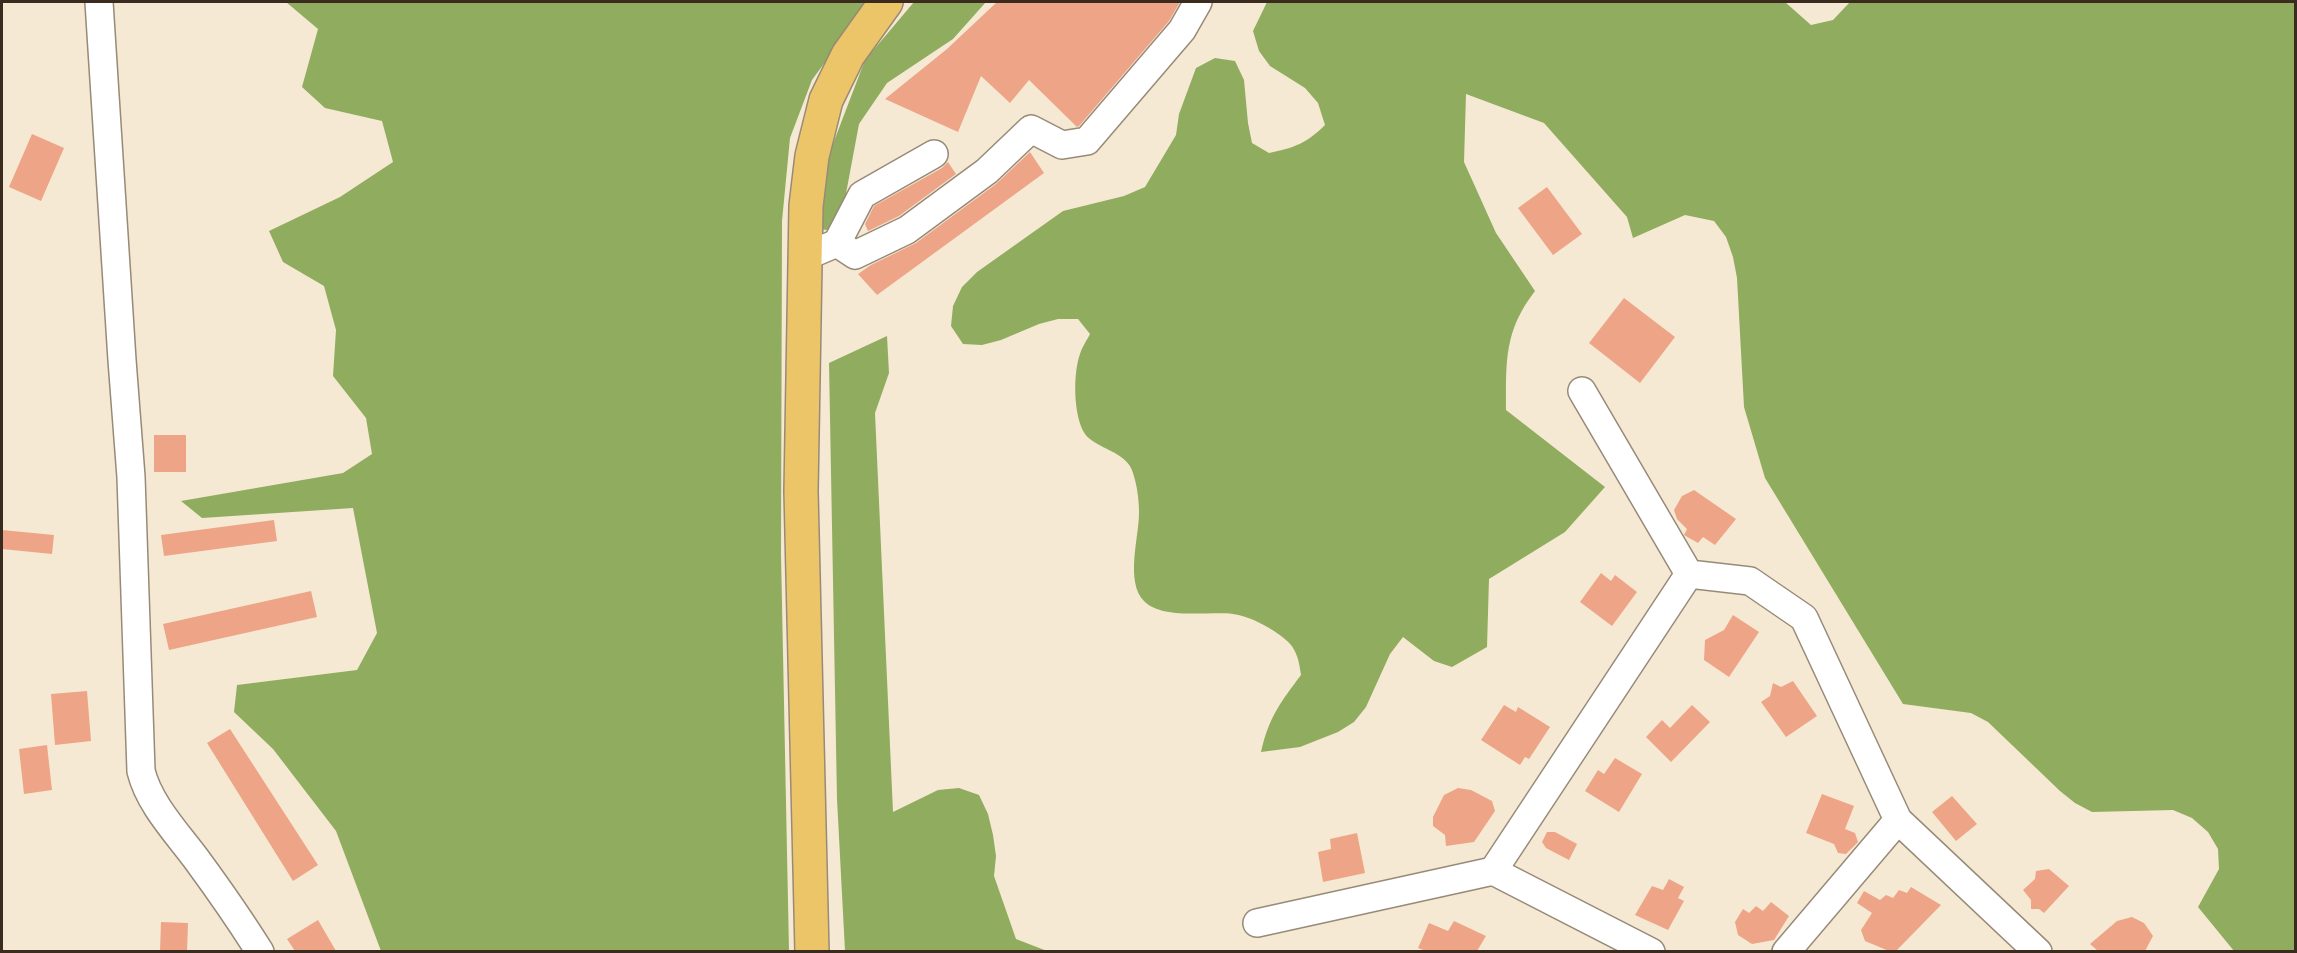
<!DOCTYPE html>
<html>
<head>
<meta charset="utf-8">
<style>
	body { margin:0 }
	#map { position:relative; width:2297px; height:953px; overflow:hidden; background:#f6e9d3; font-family:"Shantell Sans",sans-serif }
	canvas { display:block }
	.frame { position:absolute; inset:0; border:3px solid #3b2a1e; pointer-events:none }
</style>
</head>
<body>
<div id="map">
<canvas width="2297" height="953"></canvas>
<div class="frame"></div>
</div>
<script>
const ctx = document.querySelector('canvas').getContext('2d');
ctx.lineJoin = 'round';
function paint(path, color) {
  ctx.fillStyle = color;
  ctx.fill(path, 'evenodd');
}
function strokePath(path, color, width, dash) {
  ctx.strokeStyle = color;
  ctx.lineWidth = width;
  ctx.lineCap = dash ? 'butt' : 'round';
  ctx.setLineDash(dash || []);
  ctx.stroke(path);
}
paint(new Path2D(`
	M286,2H869L812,80L790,138L782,221L781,554L789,951H381L336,831L273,749L234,712L237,685L357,670L377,633L353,508L202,518L181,501L343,473L372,454L366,418L333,376L336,330L324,286L283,262L269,231L340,197L393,162L382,121L325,108L302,87L318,29Z
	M914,2H986L953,39L887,83L859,124L839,231L817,229L823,170L865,60Z
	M1267,2H1785L1811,25L1833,20L1850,2H2295V951H2234L2198,907L2219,869L2218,849L2208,832L2192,818L2173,810L2092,812L2075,803L2060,791L1988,722L1971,713L1903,704L1765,478L1744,407L1737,278L1733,257L1726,237L1714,221L1685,215L1633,238L1627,217L1544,123L1466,94L1464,162L1496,233L1535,291C1504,331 1506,361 1506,410L1605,487L1565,532L1489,579L1487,647L1452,667L1434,661L1403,637L1390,654L1366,707L1354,722L1338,732L1300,747L1261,752C1269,717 1280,703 1301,675C1298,652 1294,644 1274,631C1261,623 1248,616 1233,614C1209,611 1162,620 1144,601C1125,582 1139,537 1139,513C1139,500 1137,485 1133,473C1127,451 1096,449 1085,434C1073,416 1073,373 1080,354C1082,347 1087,340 1090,334L1078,319H1058L1039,324L1001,340L982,345L963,344L951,326L953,306L962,287L977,272L1063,211L1124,196L1145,187L1176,135L1179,114L1196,68L1215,58L1235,61L1244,80L1248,123L1252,143L1269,153C1294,148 1307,143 1325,125L1318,103L1305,88L1270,66L1259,51L1253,31Z
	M887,336L889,373L875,413L893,812L938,790L959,788L979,795L988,814L993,835L996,856L994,876L1016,939L1047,951H845L837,799L829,363Z`), '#90ac5f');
paint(new Path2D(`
	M997,2H1180L1169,21L1079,126L1077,127L1029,80L1010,103L981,76L958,132L885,99L947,49Z
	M32,134L64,148L41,201L9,187Z
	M1030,152L1044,173L877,295L858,274L871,265L916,243L996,184Z
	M948,162L956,174L899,216L868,231L865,224L874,206L942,168Z
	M1547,187L1582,234L1553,255L1518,208Z
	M1624,298L1675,337L1640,383L1589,343Z
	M154,435H186V472H154Z
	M1694,490L1736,519L1715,545L1703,537L1698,543L1684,535L1687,529L1677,519L1674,510L1682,496Z
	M274,520L277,541L164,556L161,535Z
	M2,530L54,535L52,554L2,549Z
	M1601,573L1611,581L1615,575L1637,592L1612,626L1580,602Z
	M311,591L317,617L169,650L163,624Z
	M1733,615L1759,632L1729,677L1704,660L1705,640L1724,630Z
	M1793,681L1817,716L1786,737L1761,702L1770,696L1773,683L1781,687Z
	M87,691L91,741L55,745L51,694Z
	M1504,705L1516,712L1518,707L1550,727L1529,759L1525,757L1520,765L1481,740Z
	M1692,705L1710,722L1671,762L1646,737L1662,720L1670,728Z
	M230,729L318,865L293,881L207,743Z
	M47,745L52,790L24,794L19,749Z
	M1615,758L1642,774L1619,812L1585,791L1598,770L1604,774Z
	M1458,788L1471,790L1492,801L1495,811L1474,842L1446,846L1445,835L1433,826V817L1444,795Z
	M1822,794L1854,806L1845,829L1855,833L1858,842L1846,854L1838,853L1834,844L1806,833Z
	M1952,796L1977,824L1956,841L1932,812Z
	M1547,832H1555L1577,844L1569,860L1546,848L1542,842Z
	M1357,833L1365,873L1323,882L1318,852L1331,849L1330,839Z
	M2049,869L2069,886L2044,913L2039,909H2031V900L2023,890L2035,879L2036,871Z
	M1669,879L1684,887L1678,898L1684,901L1668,930L1635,915L1652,886L1663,890Z
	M1911,887L1941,905L1896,951H1889L1865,941L1861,930L1872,913L1857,903L1864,891L1880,900L1886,895L1893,898L1899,890L1907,893Z
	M1771,902L1789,916L1774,940L1752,944L1738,935L1735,922L1743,909L1749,913L1756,906L1763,911Z
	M2132,917L2144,923L2153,936L2145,951H2098L2090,944L2117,921Z
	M318,920L336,951H295L287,939Z
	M1454,921L1486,936L1477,951H1426L1418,948L1429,923L1448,931Z
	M161,922L188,923L187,951H160Z`), '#eea486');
const minor = new Path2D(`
	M99,2L122,360L131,477L141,771C149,804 177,833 197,860C219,890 240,920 260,952
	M837,243L862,195L934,154
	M804,257L837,243L855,255L907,230L987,171L1031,129L1062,145L1087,141L1182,30L1198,2
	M1582,391L1689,574L1750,581L1804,618L1898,820L2038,952
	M1493,871L1651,952
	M1257,923L1493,871L1689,574
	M1786,952L1898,820`);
const major = new Path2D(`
	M812,952L801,491L806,206L812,156L826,100L848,55L886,2`);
strokePath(minor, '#988a78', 30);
strokePath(major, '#988a78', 36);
strokePath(minor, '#fff', 27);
strokePath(major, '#edc569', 33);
</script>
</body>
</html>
